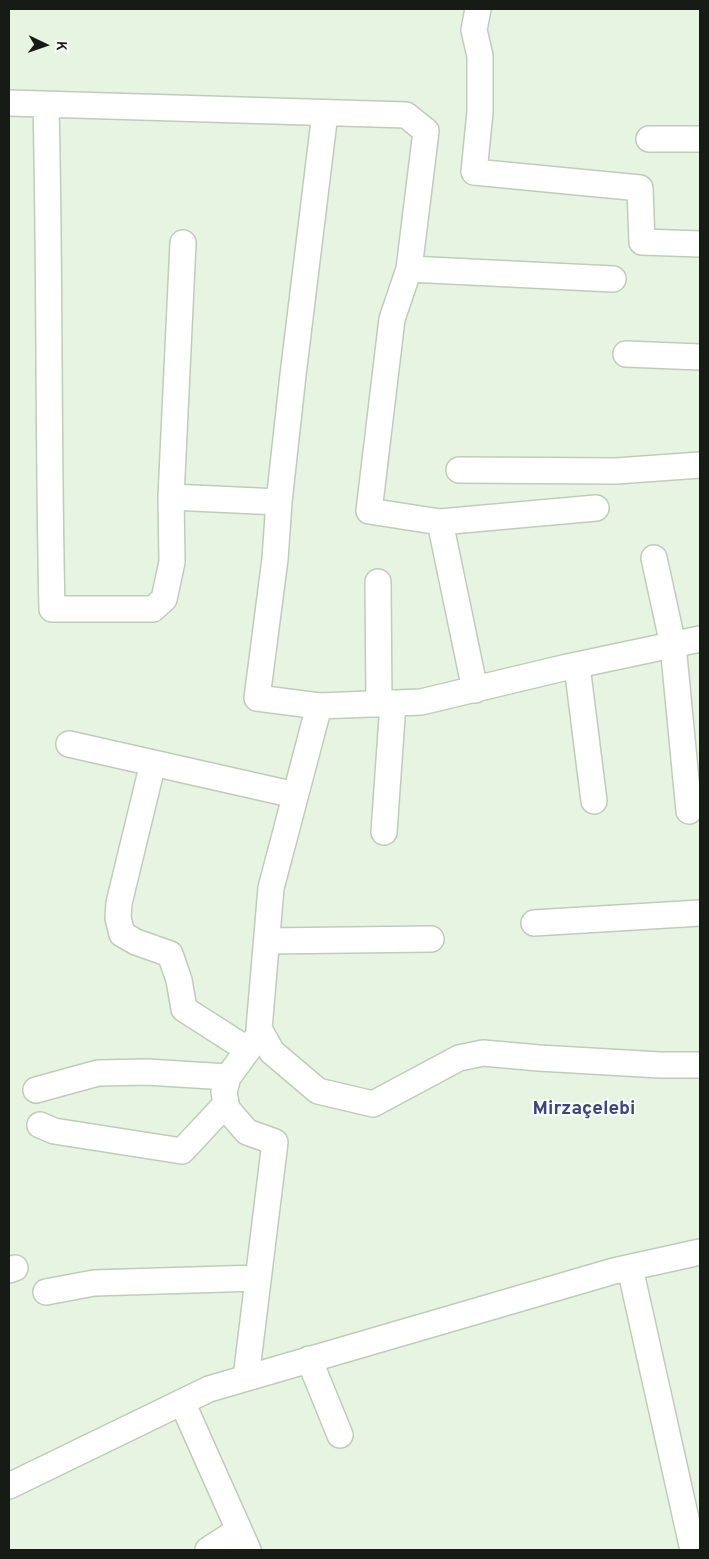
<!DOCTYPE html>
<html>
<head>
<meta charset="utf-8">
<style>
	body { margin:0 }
	#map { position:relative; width:709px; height:1559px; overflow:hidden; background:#e8f4e2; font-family:Overpass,sans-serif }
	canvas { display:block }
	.frame { position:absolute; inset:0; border:10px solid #171b15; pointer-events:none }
	.north { position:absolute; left:20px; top:20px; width:50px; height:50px; -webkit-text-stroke:4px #f9fef7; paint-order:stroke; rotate:93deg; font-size:14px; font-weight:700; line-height:20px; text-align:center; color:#171b15 }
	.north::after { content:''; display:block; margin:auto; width:18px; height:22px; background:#171b15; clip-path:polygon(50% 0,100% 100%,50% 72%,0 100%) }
</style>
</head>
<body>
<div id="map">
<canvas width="709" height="1559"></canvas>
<div class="frame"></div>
<div class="north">K</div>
</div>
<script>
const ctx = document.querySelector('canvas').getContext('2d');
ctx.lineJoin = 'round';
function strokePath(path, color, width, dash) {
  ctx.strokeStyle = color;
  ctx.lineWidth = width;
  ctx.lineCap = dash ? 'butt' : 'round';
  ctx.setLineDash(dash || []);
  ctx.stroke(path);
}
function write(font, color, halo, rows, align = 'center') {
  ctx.font = font + ' Overpass,sans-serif';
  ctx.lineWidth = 4;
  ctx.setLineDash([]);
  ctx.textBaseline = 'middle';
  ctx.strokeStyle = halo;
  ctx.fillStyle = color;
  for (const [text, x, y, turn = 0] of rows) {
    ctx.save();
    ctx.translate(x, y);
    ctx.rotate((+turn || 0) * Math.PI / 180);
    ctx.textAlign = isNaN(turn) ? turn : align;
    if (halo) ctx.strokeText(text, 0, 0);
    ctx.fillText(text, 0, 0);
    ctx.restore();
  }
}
const minor = new Path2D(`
	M478,9L474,30L480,56V112L474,172L640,188L642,242L700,244
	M9,103L406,115L426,131L409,269L392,319L369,511L440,522L596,508
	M46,105C50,273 48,441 52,609H153L164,599L172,562L171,497L183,243
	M325,113L293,375L279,502L275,559L257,698L319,706L421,702L563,668L700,639
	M649,139H700
	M409,269L613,279
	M626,354L700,357
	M459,470L616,471L700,465
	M171,497L279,502
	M440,522L475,690
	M654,558L673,645L689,811
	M378,582L379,704
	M577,666L594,801
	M319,706L271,888L259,1029L272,1052L318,1091L373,1104L459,1058L483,1053L539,1058L660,1065H700
	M69,744L295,795
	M153,763L119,903L118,918L122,934L136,942L170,954L179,980L184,1009L248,1050
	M384,832L393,703
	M534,923L700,913
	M267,941L431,939
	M36,1090L98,1073L146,1072L228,1077
	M40,1125L54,1131L182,1151L226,1104
	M630,1268L693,1550
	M9,1270L15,1268
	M46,1292L94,1283L258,1278
	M309,1359L340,1435
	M246,1378L275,1142L247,1132L227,1109L224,1092L228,1077L261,1032
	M182,1402L248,1550
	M9,1486L209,1389L614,1271L700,1252
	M208,1550L239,1530`);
strokePath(minor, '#c0ccba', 28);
strokePath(minor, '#fff', 25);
write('bold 19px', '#3f4481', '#f9fef7', [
	["Mirzaçelebi",584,1110]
]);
</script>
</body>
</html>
